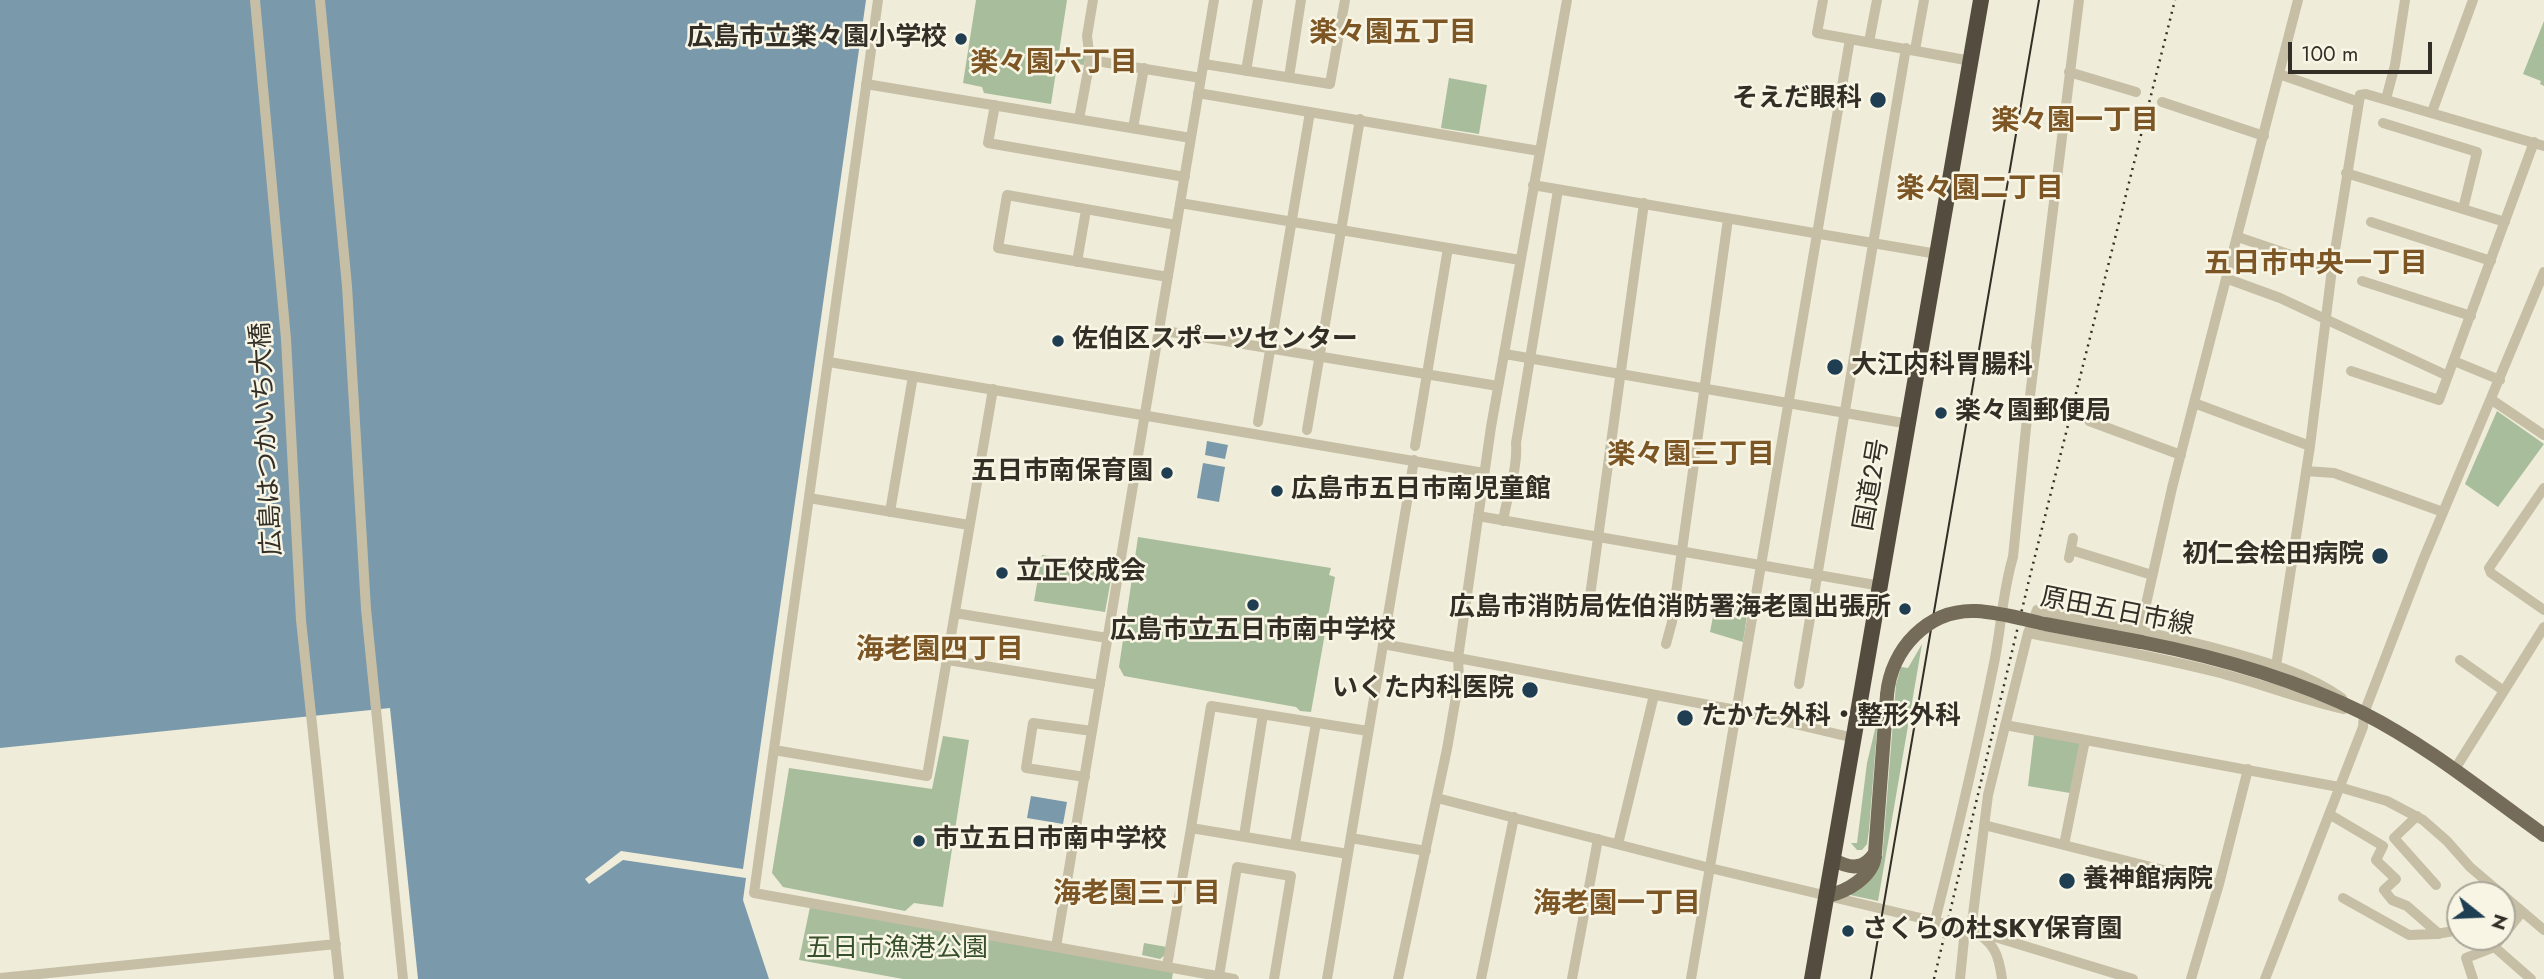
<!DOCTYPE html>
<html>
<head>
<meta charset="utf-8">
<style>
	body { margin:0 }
	#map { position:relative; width:2544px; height:979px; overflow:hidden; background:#efecd9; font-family:Jost,sans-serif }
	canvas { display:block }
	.north { position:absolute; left:2446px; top:881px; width:70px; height:70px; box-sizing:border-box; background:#f8f5e5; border:2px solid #a9a699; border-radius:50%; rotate:108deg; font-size:19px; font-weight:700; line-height:28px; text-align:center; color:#332f27 }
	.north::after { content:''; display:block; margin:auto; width:24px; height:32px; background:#1f3e52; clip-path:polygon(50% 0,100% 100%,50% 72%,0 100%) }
	.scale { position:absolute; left:2288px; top:42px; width:144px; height:32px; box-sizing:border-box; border:4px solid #332f27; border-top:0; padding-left:9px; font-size:21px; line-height:24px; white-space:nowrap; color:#332f27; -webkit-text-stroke:5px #f8f5e5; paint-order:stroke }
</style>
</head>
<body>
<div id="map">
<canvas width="2544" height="979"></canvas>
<div class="north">N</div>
<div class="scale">100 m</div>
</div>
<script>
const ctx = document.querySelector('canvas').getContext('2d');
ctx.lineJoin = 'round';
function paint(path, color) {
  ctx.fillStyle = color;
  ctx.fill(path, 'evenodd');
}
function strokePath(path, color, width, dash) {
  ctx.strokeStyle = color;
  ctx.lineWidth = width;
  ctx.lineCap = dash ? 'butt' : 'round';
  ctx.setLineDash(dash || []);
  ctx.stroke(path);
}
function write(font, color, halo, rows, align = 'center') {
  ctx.font = font + ' Jost,"Noto Sans JP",sans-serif';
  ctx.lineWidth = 5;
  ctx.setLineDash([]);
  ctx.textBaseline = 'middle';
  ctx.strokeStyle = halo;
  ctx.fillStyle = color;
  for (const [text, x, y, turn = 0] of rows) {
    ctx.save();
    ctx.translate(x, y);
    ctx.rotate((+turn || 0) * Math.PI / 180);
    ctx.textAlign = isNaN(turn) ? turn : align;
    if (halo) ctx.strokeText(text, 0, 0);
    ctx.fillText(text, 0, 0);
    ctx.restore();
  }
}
paint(new Path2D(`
	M976,0H1067L1051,104L984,93L982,87L963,83Z
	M2544,21V86L2540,84L2541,81L2523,74Z
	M1062,50L1086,54L1084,65L1060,61Z
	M1449,78L1487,85L1479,134L1441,128Z
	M2497,411L2544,444L2498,507L2465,484Z
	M1138,537L1331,568L1329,575L1335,577L1311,712L1300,711L1296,707L1124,676L1119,667Z
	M1042,555L1113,568L1105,612L1034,601Z
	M1717,596L1749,602L1743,642L1710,632Z
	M1922,644L1878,901L1850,895L1876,872L1882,860L1896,684L1901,667L1908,668Z
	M1878,717L1869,830L1867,844L1862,850H1857L1851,843H1857L1867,763Z
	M2034,735L2080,743L2070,793L2028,786Z
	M943,736L969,740L943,907L914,903L905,911L783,887L772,873L789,768L932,789Z
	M810,907L1173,972L1172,979H903L799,960Z
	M1144,943L1167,947L1166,954L1160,959L1142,955Z`), '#a7bd9b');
paint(new Path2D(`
	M0,0H866L743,869L621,851L585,879L589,884L623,860L746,878L743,900L769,979H418L390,708L0,748Z
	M1207,441L1228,445L1225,459L1205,455Z
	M1203,463L1225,467L1219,502L1197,498Z
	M1031,796L1067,802L1063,824L1027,818Z`), '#7a99aa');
strokePath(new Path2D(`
	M255,0L286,339L301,620L339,979
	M320,0L347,286L366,609L403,979
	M878,0L754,893L1234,979
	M1823,0L1817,33L1971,61
	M1869,42L1877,0
	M1915,50L1924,0
	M1090,60L1201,78
	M1204,64L1330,84L1345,0
	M1246,71L1258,0
	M2069,72L2136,92
	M1289,77L1301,0
	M866,84L1191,138
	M1198,93L1539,151
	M2386,99L2395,65L2405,0
	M2162,102L2264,136
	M2359,102L2360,95L2366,94L2544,146
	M995,105L988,143L1185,177
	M2432,112L2473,0
	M1079,119L1090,60L1087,36L1093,0
	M2383,123L2477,152L2463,209
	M1133,128L1144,68
	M2346,173L2505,222
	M1533,185L1937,254
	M1180,203L1520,260
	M2371,222L2491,261
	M2238,237L2332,269
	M1077,262L1086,210
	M1168,277L998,248L1007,195L1176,225
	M2228,279L2280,298L2448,376
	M2362,281L2471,316
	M1159,330L1498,386
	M1505,354L1909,424
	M2454,361L2500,380
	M829,362L1484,473
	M2351,371L2439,400L2534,142
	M2492,400L2544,435
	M2194,403L2310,446
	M2089,421L2181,455
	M1258,422L1310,112
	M1307,430L1360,119
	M1415,446L1448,248
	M2306,471L2334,473L2443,512
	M2544,488L2489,568L2491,573L2544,610
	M809,498L969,525
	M890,512L913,376
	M1478,516L1881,586
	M1503,521C1507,495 1518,470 1516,443L1558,190
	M2071,550L2152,575
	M2069,558L2073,538
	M1590,596L1644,203
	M955,613L1107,638
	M2140,631L2172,488L2298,0
	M2028,633C2091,645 2154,656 2216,672C2260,683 2301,700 2344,709
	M1383,644L1736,710L1854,738
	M1666,644L1672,622L1728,219
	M948,660L1100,685
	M2460,660L2504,691
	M2276,666L2310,446L2332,269L2359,102L2279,74
	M1799,684L1906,48
	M2005,725L2339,787L2387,801L2423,820L2447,841L2470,867L2544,930
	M774,750L927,776L993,389
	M2455,769L2544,627
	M1085,777L1026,768L1033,723L1092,731
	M1437,798L1710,868L1971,930C1994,941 1999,955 2002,979
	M2329,814L2383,846L2376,860L2396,879L2384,890L2392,900L2407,906L2439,934
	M2417,816L2394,838L2436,885
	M1984,825L2219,884
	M1244,836L1263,714
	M1351,838L1426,851
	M1295,844L1316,723
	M1618,844L1654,695
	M2064,845L2085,740
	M1348,854L1191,828L1211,706L1368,731
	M2343,898L2409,935L2436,934L2460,930
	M1935,921C1956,837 1976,753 1993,668C2001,632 2002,593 2013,557L2026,428L2079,0
	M1971,930L1988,795L2028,633L2037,610C2099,623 2161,634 2222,650C2264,661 2306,673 2342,698
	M1983,937H1995L2133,979
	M2483,937L2531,979
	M1056,947L1214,0
	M1167,966L1191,828
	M1219,976L1237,867L1291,876L1274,979
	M0,978L336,944
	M1327,979L1414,460
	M1398,979L1447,749L1459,679L1458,658L1491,427L1567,0
	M1481,979L1514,817
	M1572,979L1598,839
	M1691,979L1850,39
	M1960,979L1965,929
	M2191,979L2219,884L2248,769
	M2265,979L2363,727L2364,713L2423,560L2544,272
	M2473,979L2466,958L2494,947L2522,912`), '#c6bfa6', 10);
strokePath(new Path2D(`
	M2141,642C2217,657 2293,678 2363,713C2428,746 2485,793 2544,835
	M1834,860C1850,869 1864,870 1875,853L1887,695
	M1828,896C1847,891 1871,878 1875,857`), '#746b58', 14);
strokePath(new Path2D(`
	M1812,979L1981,0`), '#544c3e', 16);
strokePath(new Path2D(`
	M1871,979L2039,0`), '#332f27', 2);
strokePath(new Path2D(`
	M1934,979L2030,576L2175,0`), '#332f27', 2.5, [2, 5]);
strokePath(new Path2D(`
	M1887,695C1891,649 1928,609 1976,611C1999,612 2023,619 2045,624C2077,630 2109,636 2141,642`), '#746b58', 14);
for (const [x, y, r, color] of [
	[961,39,7,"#1f3e52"],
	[1878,100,9,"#1f3e52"],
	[1058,341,7,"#1f3e52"],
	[1835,367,9,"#1f3e52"],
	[1941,413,7,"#1f3e52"],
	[1167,473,7,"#1f3e52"],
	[1277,491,7,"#1f3e52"],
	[2380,556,9,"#1f3e52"],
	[1002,573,7,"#1f3e52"],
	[1253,605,7,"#1f3e52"],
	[1905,609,7,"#1f3e52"],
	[1530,690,9,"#1f3e52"],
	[1685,718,9,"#1f3e52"],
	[919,841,7,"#1f3e52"],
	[2067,881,9,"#1f3e52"],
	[1848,931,7,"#1f3e52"]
]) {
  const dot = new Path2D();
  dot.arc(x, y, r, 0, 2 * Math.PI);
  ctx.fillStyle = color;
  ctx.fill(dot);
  strokePath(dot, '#f8f5e5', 2.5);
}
write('bold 26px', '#332f27', '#f8f5e5', [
	["広島市立楽々園小学校",947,39,"right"],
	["そえだ眼科",1862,100,"right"],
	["佐伯区スポーツセンター",1072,341],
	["大江内科胃腸科",1851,367],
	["楽々園郵便局",1955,413],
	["五日市南保育園",1153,473,"right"],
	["広島市五日市南児童館",1291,491],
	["初仁会桧田病院",2364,556,"right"],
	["立正佼成会",1016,573],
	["広島市消防局佐伯消防署海老園出張所",1891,609,"right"],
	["広島市立五日市南中学校",1253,632,"center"],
	["いくた内科医院",1514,690,"right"],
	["たかた外科・整形外科",1701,718],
	["市立五日市南中学校",933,841],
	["養神館病院",2083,881],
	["さくらの杜SKY保育園",1862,931]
], 'left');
write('26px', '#332f27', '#f8f5e5', [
	["広島はつかいち大橋",268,439,-93],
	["国道2号",1873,485,-80],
	["原田五日市線",2117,613,11]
]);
write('26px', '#37502c', '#f8f5e5', [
	["五日市漁港公園",897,950]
]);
write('bold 28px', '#7d5625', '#f8f5e5', [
	["楽々園五丁目",1393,34],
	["楽々園六丁目",1054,64],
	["楽々園一丁目",2075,122],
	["楽々園二丁目",1980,190],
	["五日市中央一丁目",2316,265],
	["楽々園三丁目",1691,456],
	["海老園四丁目",940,651],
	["海老園三丁目",1137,895],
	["海老園一丁目",1617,905]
]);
</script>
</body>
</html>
